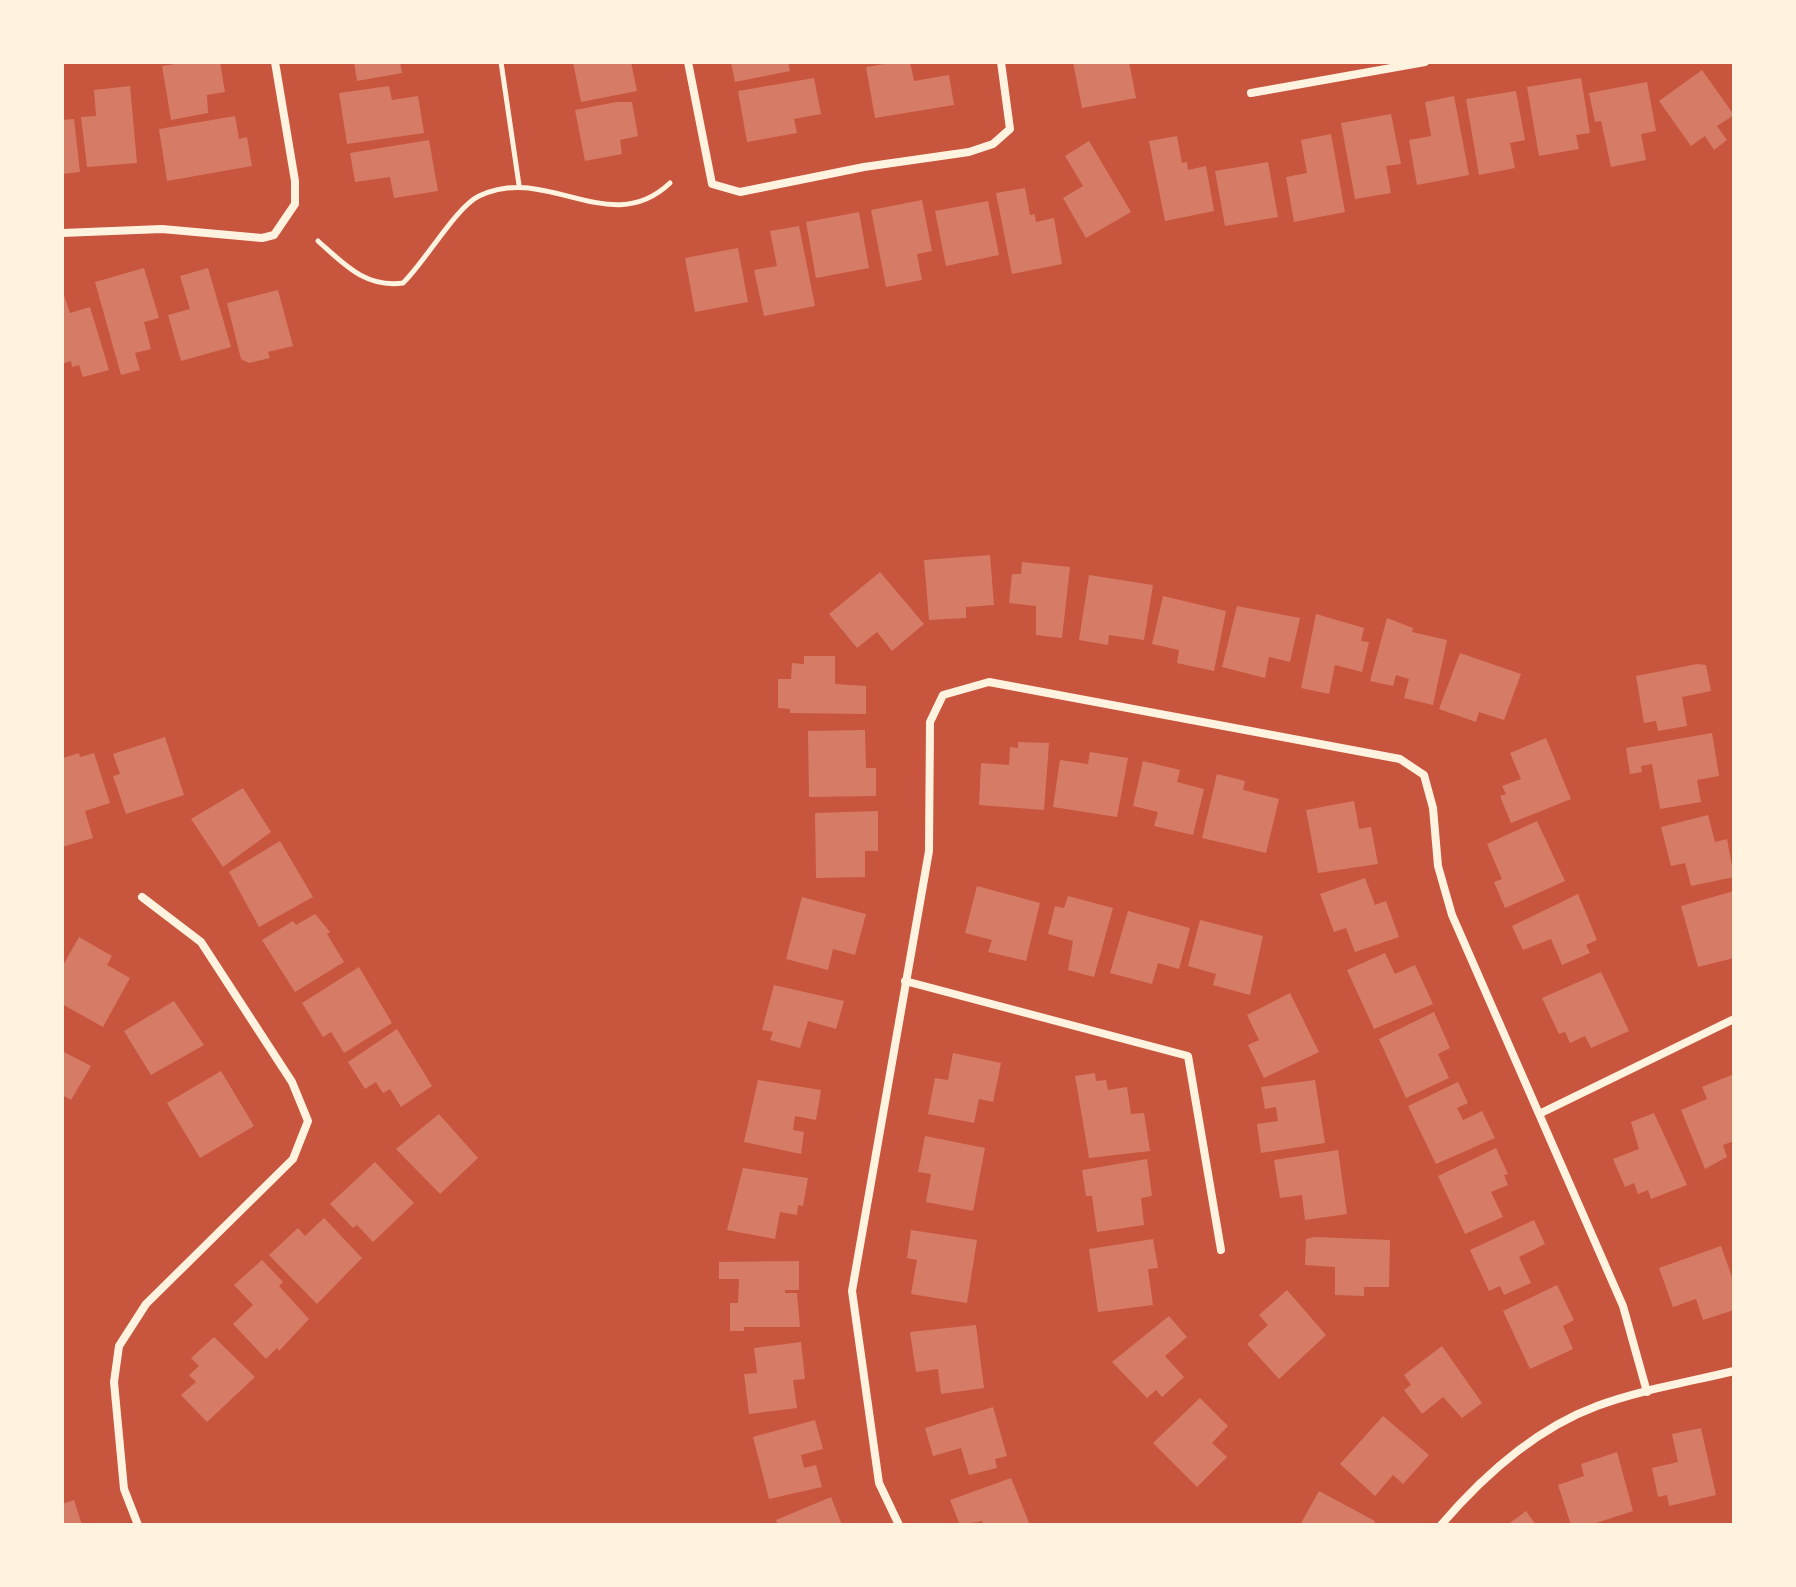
<!DOCTYPE html>
<html>
<head>
<meta charset="utf-8">
<style>
	body { margin:0 }
	#map { position:relative; width:1796px; height:1587px; overflow:hidden; background:#c8553d; font-family:"Asap Condensed",sans-serif }
	canvas { display:block }
	.frame { position:absolute; inset:0; border:64px solid #fff3e0; pointer-events:none }
</style>
</head>
<body>
<div id="map">
<canvas width="1796" height="1587"></canvas>
<div class="frame"></div>
</div>
<script>
const ctx = document.querySelector('canvas').getContext('2d');
ctx.lineJoin = 'round';
function paint(path, color) {
  ctx.fillStyle = color;
  ctx.fill(path, 'evenodd');
}
function strokePath(path, color, width, dash) {
  ctx.strokeStyle = color;
  ctx.lineWidth = width;
  ctx.lineCap = dash ? 'butt' : 'round';
  ctx.setLineDash(dash || []);
  ctx.stroke(path);
}
paint(new Path2D(`
	M188,62H220L225,92L207,95L208,113L171,120L162,66Z
	M354,62H400L402,73L357,81Z
	M573,62H631L637,91L581,102Z
	M731,62H788L790,71L735,82Z
	M897,62H910L914,81L949,75L954,105L875,118L866,67Z
	M1073,62H1129L1136,98L1082,108Z
	M1702,70L1734,115L1717,126L1727,140L1714,150L1705,136L1691,146L1659,101Z
	M814,78L821,114L794,119L797,133L747,142L738,91Z
	M1581,78L1590,133L1576,135L1579,149L1539,156L1527,87Z
	M1647,82L1656,131L1641,134L1646,160L1611,167L1601,121L1595,122L1589,93Z
	M130,86L137,163L87,167L81,117L96,116L94,90Z
	M389,86L392,100L418,96L424,133L347,144L339,93Z
	M1516,91L1525,140L1510,143L1515,168L1479,175L1466,99Z
	M1454,96L1469,175L1417,185L1409,140L1431,136L1425,102Z
	M616,102H632L638,136L620,140L622,154L585,161L575,110Z
	M1391,114L1401,164L1386,166L1391,193L1355,199L1341,123Z
	M235,116L239,139L247,137L252,166L167,181L159,129Z
	M74,119L80,172L62,174V120Z
	M1331,134L1345,212L1294,222L1286,177L1307,173L1301,140Z
	M1177,136L1182,163L1187,162L1188,170L1206,166L1214,211L1165,221L1149,141Z
	M429,140L438,191L394,198L390,177L355,182L350,153Z
	M1089,141L1131,212L1086,238L1063,198L1083,186L1065,156Z
	M1268,162L1278,217L1225,226L1215,171Z
	M1025,188L1030,215L1035,214L1036,222L1054,218L1062,264L1012,274L996,193Z
	M922,200L932,251L917,254L922,280L886,287L871,210Z
	M988,201L999,255L946,266L935,211Z
	M859,212L869,268L816,278L806,222Z
	M799,226L815,306L764,316L754,270L777,266L770,231Z
	M738,248L748,302L695,312L685,258Z
	M144,268L159,318L144,322L151,349L135,353L140,370L121,375L95,282Z
	M208,268L231,347L181,361L168,315L190,309L180,276Z
	M62,289L70,313L90,307L109,370L83,377L79,365L72,367L71,361L62,364Z
	M278,290L293,346L268,352L270,358L249,363L241,359L227,303Z
	M990,555L994,605L966,607V618L929,620L924,560Z
	M1022,562L1070,567L1062,638L1036,635V606L1009,603L1012,574H1021Z
	M880,572L924,624L892,651L877,632L857,648L829,614Z
	M1089,575L1153,585L1144,640L1109,635L1108,645L1079,640Z
	M1163,596L1226,611L1214,671L1177,663L1179,650L1152,644Z
	M1237,606L1300,618L1290,662L1269,657L1265,678L1222,667Z
	M1316,614L1364,628L1361,641L1369,642L1362,672L1335,665L1329,694L1301,688Z
	M1387,618L1413,628L1412,632L1447,640L1433,705L1404,698L1409,679L1396,675L1393,686L1370,681Z
	M1460,653L1521,674L1504,720L1479,712L1476,722L1439,709Z
	M804,656H835V684L866,686V714L790,713V709L778,708V679H791L792,663L804,664Z
	M1697,664L1706,665L1711,691L1682,697L1687,726L1658,731L1656,721L1644,723L1636,676Z
	M865,730L866,768H876V796L809,797L808,731Z
	M1712,733L1719,776L1697,780L1701,802L1660,809L1652,764L1641,766L1642,772L1630,774L1626,748Z
	M165,737L184,795L126,814L113,776L120,774L113,754Z
	M1546,738L1571,799L1511,823L1500,796L1506,794L1502,786L1521,779L1510,753Z
	M1018,742L1049,743L1044,810L979,805L981,763L1009,765L1010,747L1018,748Z
	M1090,752L1128,758L1117,817L1053,807L1060,760L1088,764Z
	M79,753L80,757L94,753L110,803L85,811L93,838L62,847L63,758Z
	M1143,761L1180,770L1177,782L1204,789L1193,835L1154,826L1158,812L1133,806Z
	M1217,774L1245,781L1243,790L1279,799L1266,853L1202,838Z
	M243,788L271,832L223,867L191,819Z
	M1354,801L1359,829L1371,827L1378,864L1318,873L1306,810Z
	M878,811V851H865V877L816,878L815,813Z
	M1708,815L1715,842L1727,839L1734,877L1691,886L1685,863L1671,866L1661,827Z
	M1537,821L1565,881L1505,908L1494,882L1502,879L1487,844Z
	M280,841L313,897L259,927L229,872Z
	M1365,878L1375,905L1386,901L1399,937L1355,952L1346,928L1334,932L1320,894Z
	M977,886L1040,903L1026,961L988,952L992,940L965,933Z
	M1734,891V958L1698,967L1681,906Z
	M1578,894L1597,940L1586,945L1590,953L1562,965L1551,939L1523,950L1512,926Z
	M1068,896L1113,908L1094,977L1068,970L1073,941L1048,934L1055,906L1064,908Z
	M802,897L866,914L855,955L833,949L828,970L786,959Z
	M1128,911L1190,928L1179,969L1158,963L1152,984L1110,973Z
	M315,914L330,932L327,934L344,962L295,992L262,940L293,921L296,925Z
	M1200,920L1263,936L1250,995L1213,985L1216,974L1188,966Z
	M79,937L112,956L107,965L130,978L103,1027L62,1004V967Z
	M1385,953L1395,974L1415,965L1433,1004L1374,1029L1347,970Z
	M359,967L392,1023L344,1053L331,1032L323,1037L302,1003Z
	M1601,972L1629,1031L1591,1048L1585,1036L1570,1043L1565,1032L1559,1034L1542,998Z
	M774,985L844,1001L836,1029L808,1021L800,1048L770,1040L773,1032L762,1030Z
	M1290,993L1319,1052L1264,1078L1248,1045L1259,1040L1247,1015Z
	M174,1001L204,1045L151,1075L124,1031Z
	M1434,1012L1450,1048L1438,1054L1449,1078L1406,1098L1379,1039Z
	M397,1029L432,1086L401,1107L390,1089L383,1093L376,1082L365,1089L348,1062Z
	M62,1051L91,1066L71,1100L62,1095Z
	M953,1053L1001,1063L993,1102L979,1099L974,1123L928,1114L935,1078L948,1080Z
	M221,1071L254,1126L200,1158L167,1103Z
	M1095,1073L1096,1081L1106,1080L1108,1090L1127,1087L1131,1114L1144,1113L1150,1151L1089,1158L1075,1076Z
	M1734,1074V1141L1723,1145L1727,1157L1705,1169L1681,1110L1707,1099L1702,1087Z
	M758,1080L821,1090L816,1120L795,1116L793,1130L804,1132L801,1154L744,1142Z
	M1315,1080L1325,1143L1261,1153L1257,1124L1278,1121L1276,1107L1265,1109L1261,1087Z
	M1458,1082L1468,1103L1457,1108L1463,1120L1482,1111L1495,1138L1436,1164L1408,1106Z
	M1654,1113L1687,1185L1651,1199L1648,1190L1638,1194L1634,1183L1625,1187L1613,1159L1639,1149L1631,1122Z
	M439,1114L478,1158L440,1194L396,1149Z
	M925,1136L985,1148L973,1211L926,1202L931,1174L918,1172Z
	M1496,1148L1508,1174L1504,1175L1508,1185L1491,1192L1503,1217L1465,1234L1438,1176Z
	M1338,1150L1347,1214L1305,1220L1302,1195L1280,1198L1274,1160Z
	M1147,1159L1152,1196L1141,1198L1144,1225L1097,1232L1092,1196H1086L1082,1170Z
	M375,1162L414,1203L373,1242L357,1225L353,1228L330,1204Z
	M743,1168L808,1178L803,1206L798,1205L797,1215L780,1212L775,1239L727,1230Z
	M324,1218L362,1258L317,1304L269,1255L298,1228L305,1236Z
	M1534,1220L1545,1244L1519,1257L1531,1283L1504,1295L1500,1286L1489,1291L1470,1250Z
	M911,1230L977,1240L967,1303L911,1294L917,1260L907,1258Z
	M1314,1237L1390,1240L1389,1287H1364V1296L1335,1295V1267L1305,1265L1306,1239Z
	M1153,1239L1158,1268L1148,1269L1153,1305L1098,1312L1089,1249Z
	M1721,1246L1734,1283V1310L1703,1320L1696,1299L1673,1307L1659,1268Z
	M262,1260L283,1282L279,1286L309,1319L279,1351L277,1348L266,1359L233,1324L253,1305L234,1285Z
	M799,1261V1290H785V1293H797L800,1327H744V1331H730V1303H738L739,1279H719V1262Z
	M1557,1285L1574,1320L1563,1326L1573,1349L1530,1369L1503,1311Z
	M1287,1290L1326,1335L1279,1379L1247,1344L1268,1325L1259,1315Z
	M1169,1316L1187,1337L1165,1356L1184,1377L1162,1397L1156,1390L1147,1398L1112,1362Z
	M976,1325L984,1388L941,1394L938,1369L916,1372L910,1332Z
	M214,1337L255,1377L207,1422L181,1395L196,1382L189,1375L199,1366L191,1358Z
	M801,1342L805,1379L793,1380L797,1408L749,1414L744,1374L757,1373L754,1348Z
	M1442,1346L1482,1403L1462,1418L1443,1397L1422,1414L1404,1390L1411,1385L1404,1375Z
	M1200,1398L1228,1426L1212,1443L1227,1457L1197,1487L1153,1443Z
	M993,1407L1007,1456L995,1459L997,1468L969,1475L961,1448L933,1456L925,1428Z
	M1383,1416L1429,1455L1403,1484L1393,1475L1375,1496L1340,1464Z
	M815,1420L823,1449L801,1455L804,1468L816,1465L822,1487L769,1499L753,1437Z
	M1701,1428L1716,1495L1669,1506L1667,1495L1658,1497L1652,1468L1678,1462L1672,1434Z
	M1617,1452L1633,1511L1590,1525H1571L1558,1485L1584,1476L1581,1464Z
	M1011,1478L1030,1525H984L982,1521L960,1525L950,1500Z
	M1319,1491L1375,1521L1373,1525H1300Z
	M831,1497L842,1525H778L776,1520Z
	M74,1500L82,1525H62V1504Z
	M1526,1511L1536,1525H1507Z`), '#d67c66');
strokePath(new Path2D(`
	M501,62L519,185
	M318,241C344,264 365,288 403,283C425,262 456,207 479,196C547,163 610,240 670,183`), '#fff3e0', 5);
strokePath(new Path2D(`
	M688,62L712,184L740,192L864,167L969,152L993,144L1010,129L1001,62
	M1251,93L1425,62
	M62,233L162,229L262,238L274,235L295,204V181L275,62
	M905,981L1188,1056L1221,1250
	M1539,1114L1734,1019
	M138,1525L124,1489L114,1382L119,1346L146,1304L293,1159L308,1121L292,1082L201,942L142,897
	M899,1525L879,1483L852,1291L929,851L930,722L943,695L989,682L1400,759L1424,775L1433,808L1438,866L1452,915L1623,1306L1647,1392
	M1441,1525C1483,1476 1535,1429 1597,1406C1640,1390 1689,1382 1734,1371`), '#fff3e0', 8);
</script>
</body>
</html>
